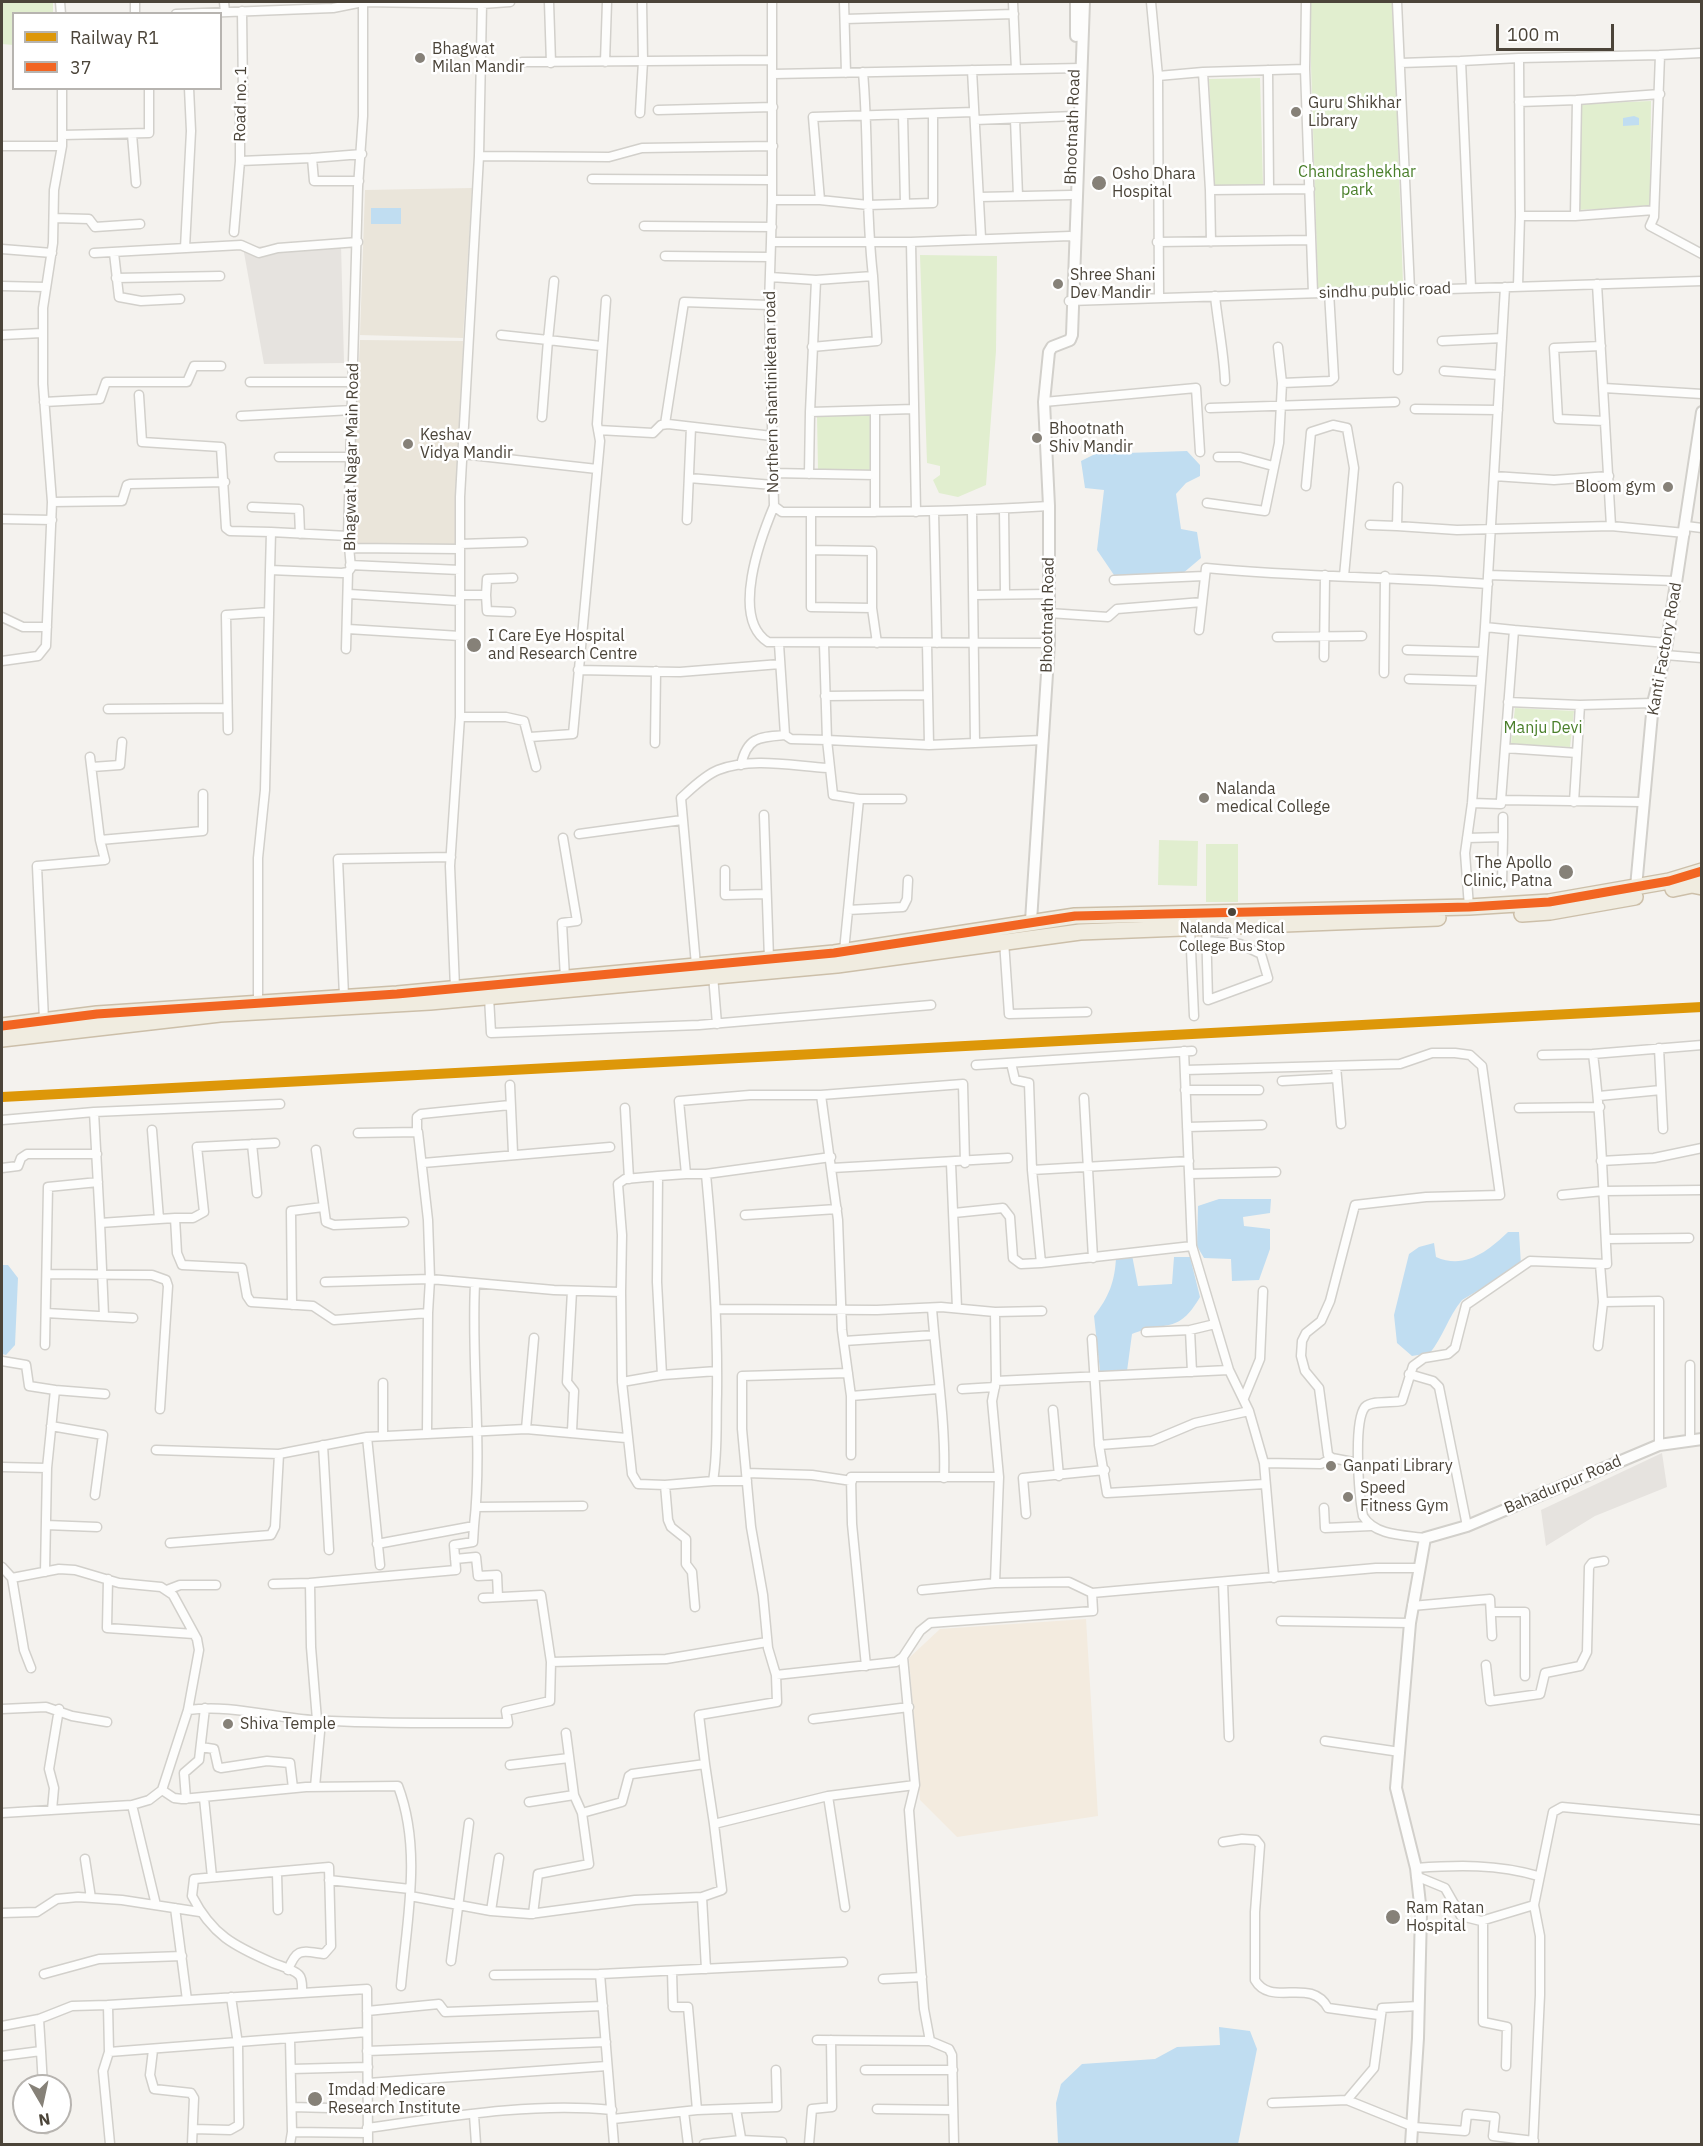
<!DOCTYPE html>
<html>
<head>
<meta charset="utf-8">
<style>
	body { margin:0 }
	#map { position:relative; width:1703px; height:2146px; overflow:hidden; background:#f4f2ee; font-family:"IBM Plex Sans",sans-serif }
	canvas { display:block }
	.frame { position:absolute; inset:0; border:3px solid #4b4439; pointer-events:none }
	.legend { position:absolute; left:12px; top:12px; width:210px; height:78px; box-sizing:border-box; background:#fff; border:2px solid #b7b4b0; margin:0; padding:8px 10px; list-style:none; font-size:18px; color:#4b4439 }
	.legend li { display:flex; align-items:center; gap:12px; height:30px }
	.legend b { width:30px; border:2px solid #b7b4b0 }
	.north { position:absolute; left:12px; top:2074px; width:60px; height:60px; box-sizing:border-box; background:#fff; border:2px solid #b7b4b0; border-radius:50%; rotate:171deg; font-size:16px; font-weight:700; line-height:24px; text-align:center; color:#4b4439 }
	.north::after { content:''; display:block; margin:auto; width:21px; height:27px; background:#868178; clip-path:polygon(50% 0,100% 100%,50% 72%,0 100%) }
	.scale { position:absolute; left:1496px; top:24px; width:118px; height:27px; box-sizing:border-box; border:3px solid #4b4439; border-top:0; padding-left:8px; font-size:18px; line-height:21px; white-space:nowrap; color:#4b4439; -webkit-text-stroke:4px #fff; paint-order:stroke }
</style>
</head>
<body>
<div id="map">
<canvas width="1703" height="2146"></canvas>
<div class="frame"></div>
<ul class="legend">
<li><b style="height:8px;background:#dd9709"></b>Railway R1</li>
<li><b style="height:8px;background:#f26522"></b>37</li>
</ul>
<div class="north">N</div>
<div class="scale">100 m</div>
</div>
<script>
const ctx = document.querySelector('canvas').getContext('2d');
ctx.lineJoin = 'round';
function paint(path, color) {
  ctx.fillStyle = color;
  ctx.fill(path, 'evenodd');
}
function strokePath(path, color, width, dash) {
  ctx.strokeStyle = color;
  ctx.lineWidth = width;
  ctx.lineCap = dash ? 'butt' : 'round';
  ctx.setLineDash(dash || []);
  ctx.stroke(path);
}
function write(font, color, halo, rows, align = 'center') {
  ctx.font = font + ' "IBM Plex Sans",sans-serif';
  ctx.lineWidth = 5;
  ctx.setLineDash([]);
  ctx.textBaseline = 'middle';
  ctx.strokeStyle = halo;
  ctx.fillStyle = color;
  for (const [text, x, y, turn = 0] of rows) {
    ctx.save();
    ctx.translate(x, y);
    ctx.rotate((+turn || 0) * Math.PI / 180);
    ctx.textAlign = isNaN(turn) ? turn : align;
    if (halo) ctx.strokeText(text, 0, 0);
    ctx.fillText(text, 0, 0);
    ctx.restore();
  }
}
paint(new Path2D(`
	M1086,1619L1098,1816L957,1837L920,1800L909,1658L940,1629Z`), '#f3ebdf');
paint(new Path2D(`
	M472,188L463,338L360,335L365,190Z
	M360,340L463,341L460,549L350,548Z`), '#eae5da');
paint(new Path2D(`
	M2,2H53V13L14,14L13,45L2,44Z
	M1309,2H1393L1403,284L1318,288Z
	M1260,78L1263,185L1214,186L1209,79Z
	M1651,101L1650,207L1576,210L1578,104Z
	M920,255L997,256L996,351L986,485L958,497L939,493L933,480L940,475V466L927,463Z
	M817,416H872L871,472L818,470Z
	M1515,708L1574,711L1570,747L1511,744Z
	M1159,840L1198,841L1197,886L1158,885Z
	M1206,844H1238V902H1206Z`), '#e1eecf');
paint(new Path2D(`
	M341,244L344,363L264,364L243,247Z
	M1662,1453L1667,1487L1595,1516L1546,1546L1541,1510Z`), '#e6e3df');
paint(new Path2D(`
	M1634,116L1639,118V125L1623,126V118Z
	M371,208H401V224H371Z
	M1187,451L1200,465V476L1186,483L1176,494L1181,529L1197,532L1201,558L1182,574L1114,575L1097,550L1104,490L1085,488L1081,461L1095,454Z
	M1219,1199H1271L1270,1213L1243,1217L1244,1226L1270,1229V1249L1259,1280L1232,1281L1231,1259L1204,1258L1197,1246L1198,1206Z
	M1508,1232H1519L1521,1265L1462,1300C1448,1317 1443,1337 1430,1353L1412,1356L1397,1343L1394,1315L1409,1254L1419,1247L1434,1243L1436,1257C1465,1270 1488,1251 1508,1232Z
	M1132,1255L1138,1286L1172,1284L1174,1257H1190L1200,1297C1178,1335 1167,1320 1132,1334L1127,1371H1100L1094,1316C1109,1297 1115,1281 1116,1257Z
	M2,1265H8L18,1278L15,1345L6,1355L2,1354Z
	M1219,2027L1250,2031L1257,2049L1238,2144L1058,2143L1056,2103L1061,2084L1082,2064L1155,2059L1177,2047L1220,2045Z`), '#c0ddf1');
const minor = new Path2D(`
	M60,2L61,14
	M135,2V14
	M224,2L225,12
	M549,2L551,63
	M772,2V200H820L813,117L974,112
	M844,2L846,73
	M1013,2L1016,69
	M1151,2L1158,76L1159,298
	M1306,2L1305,69L1313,293
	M1397,2L1410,290
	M176,14L333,8L363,2L482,4L510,2
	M845,19L1014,14
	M1660,55L1701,53
	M1519,58L1660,55L1654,217L1650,226L1702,254
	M522,62L772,60
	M605,62L607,2
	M1400,63L1461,61
	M1305,69L1203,72L1210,190L1310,189
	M972,70L981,238
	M1268,70L1269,189
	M863,72C869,140 865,208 873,276L816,280L810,412L914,409
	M773,74L1082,68
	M1158,76L1203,72
	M1577,100L1660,94
	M1519,102L1577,100L1575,216L1654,210
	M658,110L773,107
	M640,113L643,61L642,2
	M903,115L905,204
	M1015,119L1018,196
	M975,120L1075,116
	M132,134L136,183
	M62,135L149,133V88
	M2,146H62
	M479,156L609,157L642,148L773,146
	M240,161L312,158
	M592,179L771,180
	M359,181H314L312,158L362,154
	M1210,190L1211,242
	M979,197L1071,195
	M820,200L868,205L933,203V114
	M1520,216H1575
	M55,218L89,219L95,227L140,224
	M644,226L772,227
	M234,232L240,161V103L243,96L242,11
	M771,242L772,200
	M911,242L916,512
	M1157,242L1311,240
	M185,248L191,131L189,88
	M2,249L52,253
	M94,253L241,245L259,253L278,248L358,242
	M114,253L119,297L141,301L180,299
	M665,256L770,257
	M770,277L816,280
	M116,278L220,276
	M1597,284L1611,526
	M2,286L45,287
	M1505,287L1485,627L1514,630
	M1471,288L1461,61L1519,58L1520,216L1518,286
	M1215,296C1218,325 1224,353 1225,381
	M1069,301L1702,281
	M2,335L42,333
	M501,335L548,340L554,281
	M1442,341L1502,338
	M1601,346L1554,348L1558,419L1605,421
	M812,347L877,341L873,276
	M1398,370L1399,290
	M1444,371L1500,375
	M250,382H354
	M1282,383L1330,381L1334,378L1329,292
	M1604,388L1702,394
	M139,395L142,442L221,447L226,528L230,531L271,532
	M44,402L100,399L106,382H187L194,366H221
	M1044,402L1196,388L1200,452
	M1210,408L1395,402
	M1415,409L1498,410
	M241,416L352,410
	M542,417L548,340L601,346
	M665,424L684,302L769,305
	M598,430L653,433L661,425L668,424L772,436
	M462,454L597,469
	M279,457H351
	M1218,457H1240L1273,466
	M773,473L875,475
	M809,474L810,412
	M1494,476L1554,480L1609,476
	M689,478L773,485
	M1306,486L1311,432L1333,425L1347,428L1354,468L1344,576
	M1398,487L1397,526L1457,530L1611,526L1685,533
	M52,502L122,501L127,485L130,484L225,482
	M1207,503L1265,511L1279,443L1282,383L1278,347
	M774,506C761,537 730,618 768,642L1049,643
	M1049,506C960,512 872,512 782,512L774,506L769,305L771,242H911L1070,236L1076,239
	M252,507L299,509L300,534
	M1004,509L1005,594
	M972,511L975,743
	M811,512V607L872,608L877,643
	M875,512V411
	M934,512L937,643
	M2,519L52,520
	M687,520L691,427
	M1370,525L1397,526
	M1686,526L1702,528
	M460,544L523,542
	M350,548L460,549
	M811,550L872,551V608
	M350,565L460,570
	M270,570L271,532L348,536
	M1488,575L1677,581
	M1114,580L1204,576
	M349,594L460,601
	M460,595H486L487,579L513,578
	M486,595L487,611L511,612
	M974,595L1049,594
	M1049,613L1108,617L1117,609L1202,602
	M2,617L23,627H47
	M348,629L460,636
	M1199,630L1206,568C1299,577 1394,577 1488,584
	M1277,637L1362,636
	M927,643L929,745L1043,740
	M779,644L785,735L791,739L827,740L833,795L859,799H902
	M824,644L827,740L929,745
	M346,649L348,572
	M1407,650L1483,652
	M1665,655L1702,658
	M1324,657L1325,575
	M2,661L38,656L46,646L52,502L43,384V308L53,243L54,190L62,146V88
	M578,670L680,672L780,664
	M1384,673L1385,576
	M1409,679L1481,681
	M825,696L928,695
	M1508,702L1580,705L1653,703
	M108,709L227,708
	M460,717H506L524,721L536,767
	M228,730L226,615L269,612
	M530,737L573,734L600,441L597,424L606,300
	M655,743L656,671
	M1505,748L1577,753
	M741,765C747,737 759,737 785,735
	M92,767L120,765L122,742
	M1574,802L1580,705
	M1642,802L1501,800L1514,630L1667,643
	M1472,803L1501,804V800
	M764,815L769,959
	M579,834L682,820
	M1503,837V817
	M563,838L577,921L562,923L565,978
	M1467,838L1503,837L1502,884
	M100,840L203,831V794
	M725,870V895L766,894
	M1469,907L1465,853L1472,803L1485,627
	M848,910L903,907L907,899L908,880
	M1206,923L1208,1000L1268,978L1261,954L1240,944L1207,941
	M1190,928L1194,1016
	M1004,941L1009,1014L1087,1012
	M844,951L859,799
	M696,965L681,798C691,789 705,775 718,770C753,757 792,766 828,768
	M713,975L717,1024
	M455,988L450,866L460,717V497L479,156L482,4
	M344,996L338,859L451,857
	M489,997L491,1033L699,1025L931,1005
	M258,1006V858L265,790L270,570L342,573L348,572L351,568L348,536L358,187L363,116V2
	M44,1020L37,866L105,860L100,840L90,757
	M1659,1048L1663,1129
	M1184,1051L1192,1246L1229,1370L1249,1411L1264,1463L1274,1578
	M1542,1055L1593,1054L1702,1045
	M1011,1063L1015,1080L1029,1083L1032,1170L1041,1263L1192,1246
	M976,1065L1192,1051
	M1336,1066L1341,1124
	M1185,1070L1400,1064L1432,1053H1455L1470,1055L1482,1066L1500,1195L1426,1197L1355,1205L1330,1301L1321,1321L1306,1333L1302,1341L1301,1356L1305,1371L1319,1388L1328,1455L1332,1458L1358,1463
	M1282,1081L1336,1078
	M510,1085L513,1153
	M1185,1090H1259
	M821,1095L963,1084L965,1163
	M1599,1096L1661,1090
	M1084,1098L1093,1258
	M625,1108L629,1179
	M1519,1108L1600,1107
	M2,1120L94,1112
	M1187,1127L1262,1125
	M152,1130L159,1219L175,1218L177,1253L182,1265L242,1268L247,1296L251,1302L313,1306L334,1320L428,1313L430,1279L554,1290L621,1292L622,1382L632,1474L638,1484L665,1485L713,1481C718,1452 716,1424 717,1394C718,1320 713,1248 706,1174H686L679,1101L750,1095H821L838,1220L842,1330L851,1396V1455
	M417,1130V1117L421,1114L510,1105
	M252,1144L257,1193
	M316,1150L326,1222L334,1225L404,1222
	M1601,1161L1654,1158L1702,1148
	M423,1163L610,1147
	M951,1163L957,1308
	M2,1168L18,1166L21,1158L27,1154H97
	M832,1168L1008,1158
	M1032,1170L1189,1161
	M706,1174L831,1157
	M1189,1174L1276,1172
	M1562,1195L1603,1191L1702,1190
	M954,1213L1003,1208L1010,1217L1013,1258L1021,1264L1041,1263
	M745,1215L837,1209
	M175,1218H193L204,1212L197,1147L275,1143
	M159,1219L100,1223L94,1112L280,1104
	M100,1223L104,1316
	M1606,1239L1689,1238
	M1600,1264L1603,1302
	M48,1274L152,1275L166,1280L168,1286L160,1409
	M325,1282L430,1279L428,1220L418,1132L358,1133
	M572,1291L567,1382L574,1391L572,1431
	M621,1292L622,1235L618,1184L625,1179L658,1176
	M292,1305L291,1211L323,1207
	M932,1308C936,1364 946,1422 944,1478
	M716,1309L877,1310L941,1307L995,1312
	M46,1313L133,1318
	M1190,1330L1192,1372
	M1146,1332L1190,1330L1215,1324
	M1092,1339L1099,1445L1107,1493L1265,1484
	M844,1341L934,1335
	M45,1345L48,1187L98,1182
	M1598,1346L1603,1302L1659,1301V1445
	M2,1361L26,1365L29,1386L55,1390
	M848,1373L742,1376V1429L751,1527L763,1595L768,1648L776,1675L896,1662L903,1657
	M1409,1374L1433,1381L1439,1387L1467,1526
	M662,1375L717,1371
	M996,1381L995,1312L1042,1311
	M622,1382L662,1375L657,1282L658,1176L686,1174
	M962,1389L995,1387
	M851,1396L938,1389
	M1244,1398L1260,1359L1263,1291
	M1053,1410L1059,1476
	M51,1426L103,1435L95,1495
	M526,1429L534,1338
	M427,1432L428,1313
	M383,1434V1383
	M1690,1440V1365
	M323,1445L329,1550
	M1099,1445L1152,1441L1195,1423L1249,1411
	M156,1450L279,1454L367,1437
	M1264,1463L1321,1464L1332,1458
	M2,1467L47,1468L45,1572
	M47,1468L55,1390L105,1394
	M746,1473L812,1475L852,1481
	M999,1477L995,1583L1069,1582L1092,1593L1376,1568H1419
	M713,1481H747
	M665,1485L668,1520L671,1527L686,1539V1564L692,1572L695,1607
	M476,1507L583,1506
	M1324,1508L1325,1528L1371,1526
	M1026,1514L1023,1478L1105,1470
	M46,1525L97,1527
	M1425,1538C1404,1535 1375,1536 1363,1516C1359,1496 1353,1422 1365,1407C1372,1400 1393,1403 1402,1401L1413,1366L1424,1358L1448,1354L1455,1348L1466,1305L1530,1261L1607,1264C1603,1194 1602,1124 1593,1054
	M170,1543L271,1535L275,1527L279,1454
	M377,1544L474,1526C483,1445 471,1364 475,1284
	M455,1559L476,1557L478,1576L497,1575L498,1597
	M380,1565L367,1437L526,1429L626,1438
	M2,1567L12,1578L24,1650L31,1668
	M108,1579L107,1628L194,1634
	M1223,1582L1229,1737
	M310,1583L456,1570L454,1545L473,1542L474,1526
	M273,1584L310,1583L311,1647L317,1720
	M167,1590L180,1585H216
	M922,1590L995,1583
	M483,1598L541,1595L551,1662
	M1412,1606L1490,1599L1492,1636
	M1491,1612H1525V1676
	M1281,1621L1410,1623
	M1486,1665L1490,1701L1540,1694L1545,1673L1580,1666L1587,1652L1589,1567L1592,1563L1604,1561
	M866,1666L852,1524L851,1477H999L992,1401L996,1381L1229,1370
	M2,1709L46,1707L72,1716L107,1722
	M188,1710C229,1704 270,1717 311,1720C376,1724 442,1723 508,1723L506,1711L550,1701L551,1662L666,1659L767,1642
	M813,1719L909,1707
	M566,1733L574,1795L582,1813
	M1325,1741L1400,1752
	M201,1747L214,1749L218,1767L221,1768L267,1761L290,1763L293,1788
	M705,1764L714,1824L828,1796L915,1785
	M510,1765L569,1758
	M315,1787L321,1721
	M162,1790L174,1798L182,1799L306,1787L398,1786C422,1849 407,1919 401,1986
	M828,1796L845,1907
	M204,1798L212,1877
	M186,1799L184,1773L199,1760L205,1708
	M529,1802L574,1795
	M132,1805L156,1905
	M52,1810L54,1788L49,1769L59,1709
	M2,1813L132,1805L149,1800L162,1790L188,1710L199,1650L197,1639L173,1595L161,1587L119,1583L75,1570L59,1569L12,1578
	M1223,1842L1242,1839L1256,1840L1260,1845L1255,1912V1980C1271,2008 1311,1976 1328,2008L1379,2015
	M85,1859L91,1898
	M1416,1868C1458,1865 1497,1864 1538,1876
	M277,1873L278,1910
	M1416,1876L1445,1888L1461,1916L1481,1921L1534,1905
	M329,1880L410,1889
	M410,1896L491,1911L530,1914L635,1900L702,1897L706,1969
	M702,1897L722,1890L714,1824
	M175,1908L187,2000
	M491,1911L499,1858
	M2,1913L37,1912L57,1899L78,1897L122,1900L200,1912
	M533,1914L538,1874L589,1864L582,1813L622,1802L629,1776L632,1774L705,1764L699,1715L777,1702L776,1675
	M1483,1921V2022L1507,2027L1506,2066
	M451,1961L469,1823
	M288,1970C297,1947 302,1951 324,1954L331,1946L329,1867L194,1879L192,1896C212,1935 234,1946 273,1963C280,1966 293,1969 299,1975C303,1979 302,1988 302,1993
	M44,1974L99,1959L182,1956
	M494,1975L600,1974
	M883,1979L922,1977
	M367,2011L439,2004L445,2012L603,2006
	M39,2019L72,2006L108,2005
	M2,2026L39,2019L41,2051
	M290,2039L292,2132L368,2133
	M817,2040L930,2041
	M153,2050L150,2075L154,2089L191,2093L194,2098L192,2144
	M367,2051L606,2042
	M109,2052L367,2032
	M2,2056L41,2051L43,2086
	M291,2069L368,2067
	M865,2070H953
	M368,2083L607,2066
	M1347,2100L1374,2068L1382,2008L1419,2006
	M1272,2103L1347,2100L1414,2127L1465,2131L1467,2114L1495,2117L1493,2136L1534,2141
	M292,2107L367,2109
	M736,2109L742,2144
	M877,2109L953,2110
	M697,2110L777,2107L776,2070
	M684,2112L688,2144
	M474,2115L476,2144
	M613,2119L697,2110L688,2007H673L672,1971
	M46,2122V2129
	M367,2128C447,2117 531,2102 612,2110
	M193,2129L230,2130L239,2125L238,2044L231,1997
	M110,2144L103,2071L109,2052L108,2005L367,1989L368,2144
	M290,2144L292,2132
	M614,2144L600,1974L843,1962
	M704,2144L741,2140L782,2142
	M809,2144L812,2109L832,2107L831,2040
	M954,2144L952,2055L949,2049L930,2041L924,2009L909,1810L915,1785L903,1657L920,1631L930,1623L1093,1611L1092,1593
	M1533,2144L1540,1995V1936L1534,1905L1553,1812L1562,1807L1702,1820`);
const tertiary = new Path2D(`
	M1076,2V36
	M1636,887L1653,703L1665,655L1702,412
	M1031,921L1049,643V506L1044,402L1049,352L1052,347L1070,340L1072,335L1084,2
	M1411,2144L1418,2038L1421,1913L1416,1868L1396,1788L1410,1623L1425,1538L1467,1526L1659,1445L1702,1439`);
const trunk = new Path2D(`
	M1673,889L1692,885L1702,887
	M1522,914L1550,912L1635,897
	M2,1026L97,1014L397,994L834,953L1075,916L1469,907L1549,902L1669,881L1702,871
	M2,1039L220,1014L430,1002L837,965L1080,932L1438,918`);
strokePath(minor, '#d2d0cb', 11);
strokePath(tertiary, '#d2d0cb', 14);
strokePath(trunk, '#ccbfa9', 18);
strokePath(minor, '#fdfdfc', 8);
strokePath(tertiary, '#fdfdfc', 10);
strokePath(trunk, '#f0ece0', 15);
strokePath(new Path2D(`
	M2,1026L97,1014L397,994L834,953L1075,916L1469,907L1549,902L1669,881L1702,871`), '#f26522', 9);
strokePath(new Path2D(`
	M2,1097L1702,1007`), '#dd9709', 10);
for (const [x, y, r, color] of [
	[420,58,6,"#868178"],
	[1296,112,6,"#868178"],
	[1099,183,8,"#868178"],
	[1058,284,6,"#868178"],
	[1037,438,6,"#868178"],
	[408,444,6,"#868178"],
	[1668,487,6,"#868178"],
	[474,645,8,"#868178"],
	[1204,798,6,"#868178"],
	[1566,872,8,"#868178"],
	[1232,912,5,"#4b4439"],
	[1331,1466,6,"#868178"],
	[1348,1497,6,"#868178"],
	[228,1724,6,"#868178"],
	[1393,1917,8,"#868178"],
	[315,2099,8,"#868178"]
]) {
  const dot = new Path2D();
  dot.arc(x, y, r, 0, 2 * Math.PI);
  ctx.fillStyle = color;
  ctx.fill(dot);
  strokePath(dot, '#fff', 2);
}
write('14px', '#4b4439', '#fff', [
	["Nalanda Medical",1232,929],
	["College Bus Stop",1232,947]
]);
write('16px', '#4b4439', '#fff', [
	["Bhagwat",432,49],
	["Milan Mandir",432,67],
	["Guru Shikhar",1308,103],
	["Library",1308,121],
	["Osho Dhara",1112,174],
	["Hospital",1112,192],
	["Shree Shani",1070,275],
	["Dev Mandir",1070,293],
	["Bhootnath",1049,429],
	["Shiv Mandir",1049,447],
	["Keshav",420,435],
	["Vidya Mandir",420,453],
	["Bloom gym",1656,487,"right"],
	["I Care Eye Hospital",488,636],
	["and Research Centre",488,654],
	["Nalanda",1216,789],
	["medical College",1216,807],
	["The Apollo",1552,863,"right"],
	["Clinic, Patna",1552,881,"right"],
	["Ganpati Library",1343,1466],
	["Speed",1360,1488],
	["Fitness Gym",1360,1506],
	["Shiva Temple",240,1724],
	["Ram Ratan",1406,1908],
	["Hospital",1406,1926],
	["Imdad Medicare",328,2090],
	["Research Institute",328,2108]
], 'left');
write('16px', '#4b4439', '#fff', [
	["Road no. 1",241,104,-89],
	["Bhootnath Road",1073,127,-88],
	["sindhu public road",1385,291,-2],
	["Northern shantiniketan road",772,392,-91],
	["Bhagwat Nagar Main Road",352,457,-89],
	["Bhootnath Road",1048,615,-89],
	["Kanti Factory Road",1665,649,-80],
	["Bahadurpur Road",1563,1485,-23]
]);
write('16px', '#4a7f2a', '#fff', [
	["Chandrashekhar",1357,172],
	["park",1357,190],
	["Manju Devi",1543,728]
]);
</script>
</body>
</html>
